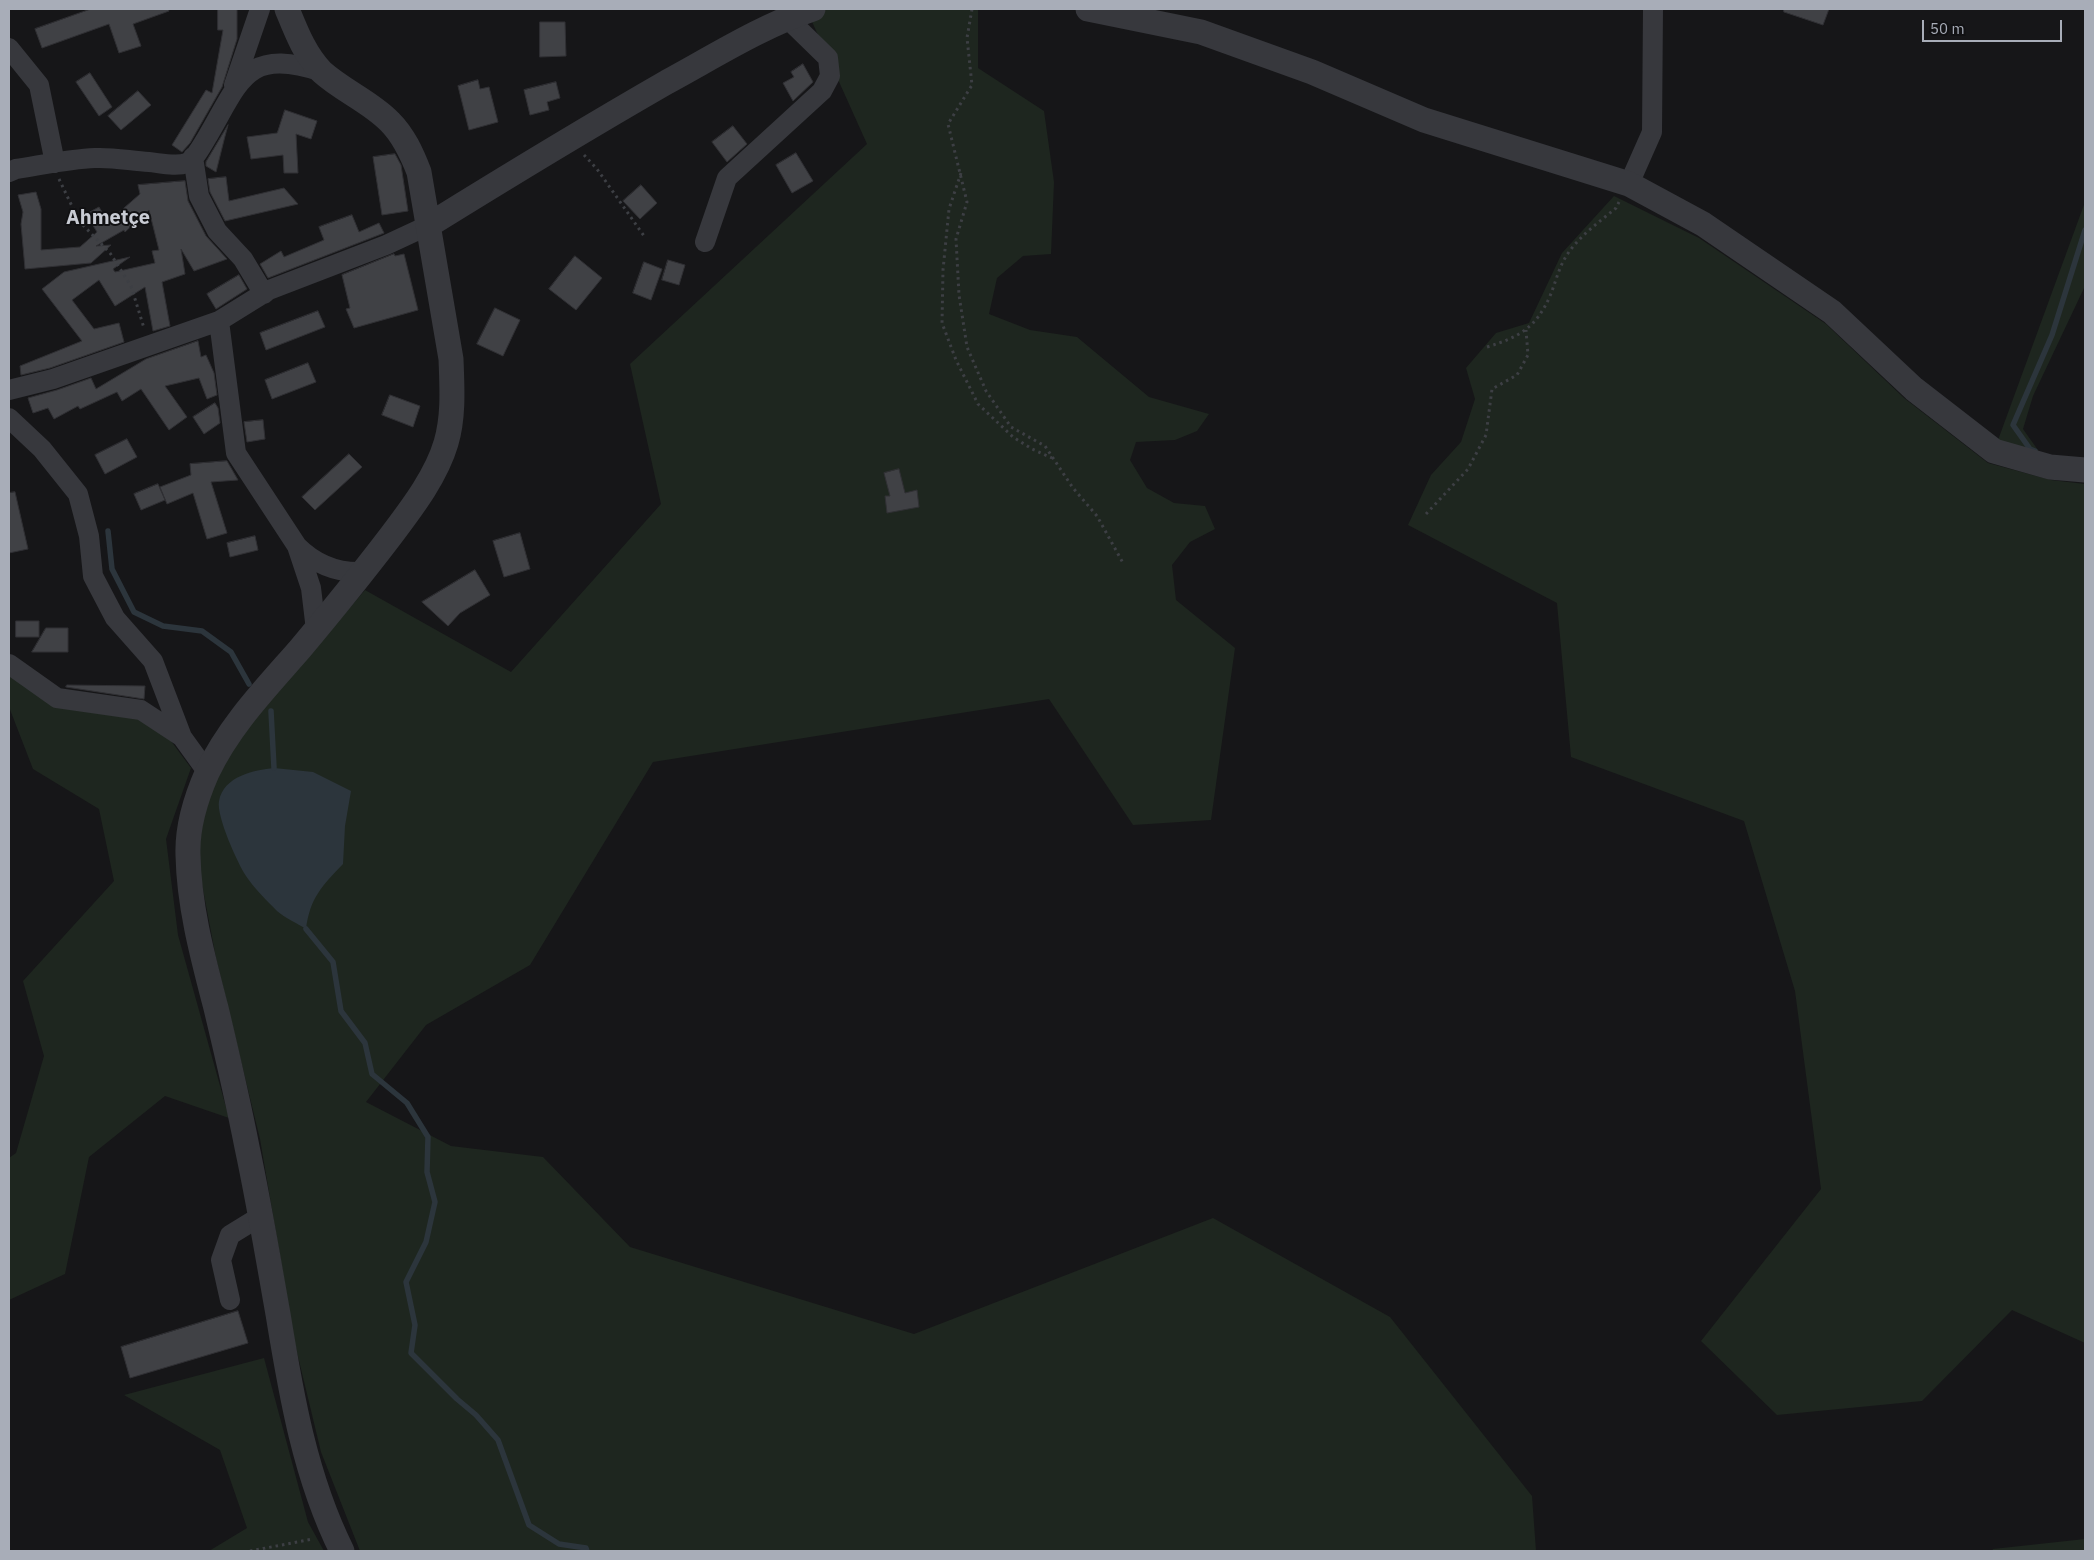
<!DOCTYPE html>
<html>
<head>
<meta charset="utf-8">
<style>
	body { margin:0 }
	#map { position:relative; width:2094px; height:1560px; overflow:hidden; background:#161618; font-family:"IBM Plex Sans",sans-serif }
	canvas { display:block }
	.frame { position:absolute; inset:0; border:10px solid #a8adb8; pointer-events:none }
	.scale { position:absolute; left:1922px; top:20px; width:140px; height:22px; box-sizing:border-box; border:2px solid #a8adb8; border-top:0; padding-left:6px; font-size:15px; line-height:18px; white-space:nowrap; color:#a8adb8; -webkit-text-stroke:4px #111113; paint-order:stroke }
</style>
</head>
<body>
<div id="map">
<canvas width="2094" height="1560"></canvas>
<div class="frame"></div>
<div class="scale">50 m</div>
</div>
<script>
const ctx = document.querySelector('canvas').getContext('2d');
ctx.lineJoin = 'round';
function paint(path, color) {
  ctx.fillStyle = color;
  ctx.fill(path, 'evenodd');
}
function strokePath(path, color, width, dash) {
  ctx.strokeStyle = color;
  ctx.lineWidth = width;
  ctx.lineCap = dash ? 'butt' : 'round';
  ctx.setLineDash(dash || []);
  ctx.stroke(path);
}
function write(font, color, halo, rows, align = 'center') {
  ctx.font = font + ' "IBM Plex Sans",sans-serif';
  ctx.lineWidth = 4;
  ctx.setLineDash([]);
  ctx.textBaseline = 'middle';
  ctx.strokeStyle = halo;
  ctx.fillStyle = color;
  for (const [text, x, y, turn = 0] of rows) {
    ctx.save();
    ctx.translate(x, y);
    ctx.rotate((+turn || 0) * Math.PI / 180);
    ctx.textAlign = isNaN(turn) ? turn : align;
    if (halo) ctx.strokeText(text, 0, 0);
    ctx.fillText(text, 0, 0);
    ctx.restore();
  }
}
paint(new Path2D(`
	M829,9H978V68L1044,111L1054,182L1051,254L1023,256L997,278L989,314L1030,330L1077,337L1149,397L1209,414L1197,431L1175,440L1136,442L1130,460L1147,488L1174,503L1205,506L1215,529L1190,542L1172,565L1176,600L1235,648L1211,820L1133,825L1049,699L653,762L530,965L426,1025L366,1102L451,1146L543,1157L630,1247L914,1334L1213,1218L1390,1317L1532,1496L1536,1551H360L321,1452L295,1344L260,1139L216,958L198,863L203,811L223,755L365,590L511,672L661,504L630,364L867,144L809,15Z
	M1614,196L1699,238L1826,324L1904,398L1988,463L2051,480L2085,484V1343L2012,1310L1922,1401L1777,1415L1701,1341L1821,1189L1795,991L1744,821L1571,757L1557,603L1408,525L1431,475L1461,442L1475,399L1466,368L1496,333L1529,323L1562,253Z
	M2085,202V286L2033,396L2023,429L2050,467L1994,451Z
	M9,675L138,716L171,741L191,768L166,839L178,935L229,1118L165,1096L89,1157L65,1274L9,1300V1158L16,1153L44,1056L23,981L114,881L99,809L33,769L9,707Z
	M264,1358L308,1522L324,1551H209L247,1528L220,1450L124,1395Z
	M2085,1539V1551H1992L1993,1549Z`), '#1e261f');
paint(new Path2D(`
	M274,768L313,772L351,791L345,826L343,864C322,886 310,898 306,929C297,923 285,918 277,911C267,901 254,888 246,876C238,864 216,816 219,801C224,776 254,770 274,768Z`), '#2c353c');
strokePath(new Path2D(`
	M2035,451L2030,449L2013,425L2052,335L2085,230
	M108,531L112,569L134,612L163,626L202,631L231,652L249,684
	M271,711L274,768
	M306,929L333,962L341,1011L365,1043L372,1074L407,1103L428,1137L427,1172L435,1202L426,1242L406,1282L415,1325L411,1353L457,1399L476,1415L498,1440L529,1525L559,1544L586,1548L587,1551`), '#2c353c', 5.5);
const building = new Path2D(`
	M91,9H168L169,11L133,24L141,46L119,53L109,24L42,48L35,29Z
	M218,9H237V39L222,87L190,143L182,152L172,145L206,90L212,93L223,30H218Z
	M1784,9H1829L1823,25L1784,12Z
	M540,22H565L566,56L540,57Z
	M803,64L813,82L793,101L783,83L794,77L791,72Z
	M90,73L112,107L99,116L76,82Z
	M478,80L480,89L489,87L498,122L469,130L458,86Z
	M556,82L560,98L547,102L549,110L530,115L524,90Z
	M138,91L151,105L121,130L108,116Z
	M285,110L317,121L311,139L296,134L298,173H284L283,155L251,159L247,137L277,133Z
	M228,125L224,140L216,172L206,166V162Z
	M733,126L747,144L727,162L712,142Z
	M796,153L813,181L792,193L776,165Z
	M395,154L401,165L408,211L382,215L373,157Z
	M226,177L229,201L284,188L298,204L225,221L210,192L208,179Z
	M185,181L188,201L206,236L227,259L194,271L181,249L185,274L162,282L170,326L153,331L145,287L115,306L99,280L72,300L94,329L119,323L124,342L50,368L21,375L20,366L82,341L42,289L64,272L130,257L113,269L115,272L155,263L152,251L159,250L149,210L125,232L124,230L96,246L111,245L91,263L25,269L21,224L23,212L18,195L36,192L41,209V250L80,247L97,232L86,214L99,207L108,222L140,194L138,185Z
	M641,185L657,203L640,219L623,201Z
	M352,215L359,232L379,223L384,233L268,278L260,264L281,251L284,257L324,240L319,227Z
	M394,254L395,256L404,254L418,310L354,328L346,309L350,308L342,275Z
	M575,256L602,278L576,310L549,289Z
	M668,260L685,265L679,285L662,280Z
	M644,262L662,269L651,300L633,293Z
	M239,275L247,289L216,309L207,294Z
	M495,308L520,320L503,356L477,344Z
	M318,311L325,327L266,350L260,333Z
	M198,341L201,357L206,355L214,373L217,395L207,399L199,378L165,386L187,417L169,430L141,389L122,401L117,392L80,409L78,406L54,419L48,408L33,413L28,398L57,390L91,378L96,389L146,359Z
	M308,363L316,382L272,399L265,380Z
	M390,395L420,406L413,427L382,415Z
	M215,403L218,408L220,423L204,434L193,417Z
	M263,420L265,439L247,442L244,422Z
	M127,439L137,457L105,474L95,455Z
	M349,454L362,467L315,510L302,497Z
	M227,461L238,480L211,482L227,533L207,539L193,493L167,504L160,487L191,475L190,464Z
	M899,469L905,493L917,490L919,507L887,513L885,496H890L884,473Z
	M158,484L165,500L141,510L134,494Z
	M15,492L28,549L9,553V493Z
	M520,533L530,569L504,577L493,541Z
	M255,536L258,550L230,557L227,543Z
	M475,570L490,595L460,613L448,626L422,602Z
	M16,621H39V637H16Z
	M46,628H68V652H32Z
	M67,685L145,686L144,699L66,687Z
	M238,1311L248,1343L130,1378L121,1347Z`);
paint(building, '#404145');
strokePath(building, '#303034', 1);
strokePath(new Path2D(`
	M972,9L967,38L972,85L948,124L967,202L956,239L959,295L967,347L986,391L1011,427L1045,446L1073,488L1097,516L1123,563
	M584,155L597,169L644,236
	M961,173L949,209L943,270L942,323L956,360L978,404L1013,437L1032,449L1052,458
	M59,179L79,221L110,253L131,286L144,328
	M1487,347C1519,337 1536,328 1550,296C1555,284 1558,271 1564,260C1575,239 1598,223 1616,208L1619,202
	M1426,514L1468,469L1486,435L1492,389L1517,375L1528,355L1526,330
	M250,1551L313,1539`), '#3d3f44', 3, [2.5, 4]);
strokePath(new Path2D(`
	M9,48L39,85L55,163
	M234,85L260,9
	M193,157L199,196L217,231L243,259L264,294
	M9,172L16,169C42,165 69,159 95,158C113,157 131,161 149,162C160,163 176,167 187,163C195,159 201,147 206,139C240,82 245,46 322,72
	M1629,184L1652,132L1653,9
	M705,242L727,178L822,91L830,76L828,58L787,18
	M219,321L236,453L297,546L311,588L316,630
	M9,390L53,379L219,321L269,290L386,245L429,225
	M9,418L42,449L78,494L89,536L93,576L115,618L153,661L182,737L208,773
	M297,546C315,564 336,573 362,572
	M9,664L57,698L141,710L182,737
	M230,1300L221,1260L230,1235L261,1216`), '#37383d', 20);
strokePath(new Path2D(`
	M287,9C296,31 305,55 322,72C343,91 371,102 390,122C404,136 412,154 419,172L451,359C452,387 454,416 446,443C436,477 411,509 390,537C361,575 331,612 300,649C266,688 229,726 207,773C196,798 187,828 188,855C189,907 203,958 216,1008C227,1054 238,1101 247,1147C259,1203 268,1258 278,1314C291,1394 305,1477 342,1551
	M1088,9L1201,32L1312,72L1424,120L1629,184L1703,224L1832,312L1914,389L1994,451L2050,467L2085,470
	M429,225C508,176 587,128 667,82C715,56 762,26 813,9`), '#37383d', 25);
write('bold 20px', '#c9ccd4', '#111113', [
	["Ahmetçe",108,218]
]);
</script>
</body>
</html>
